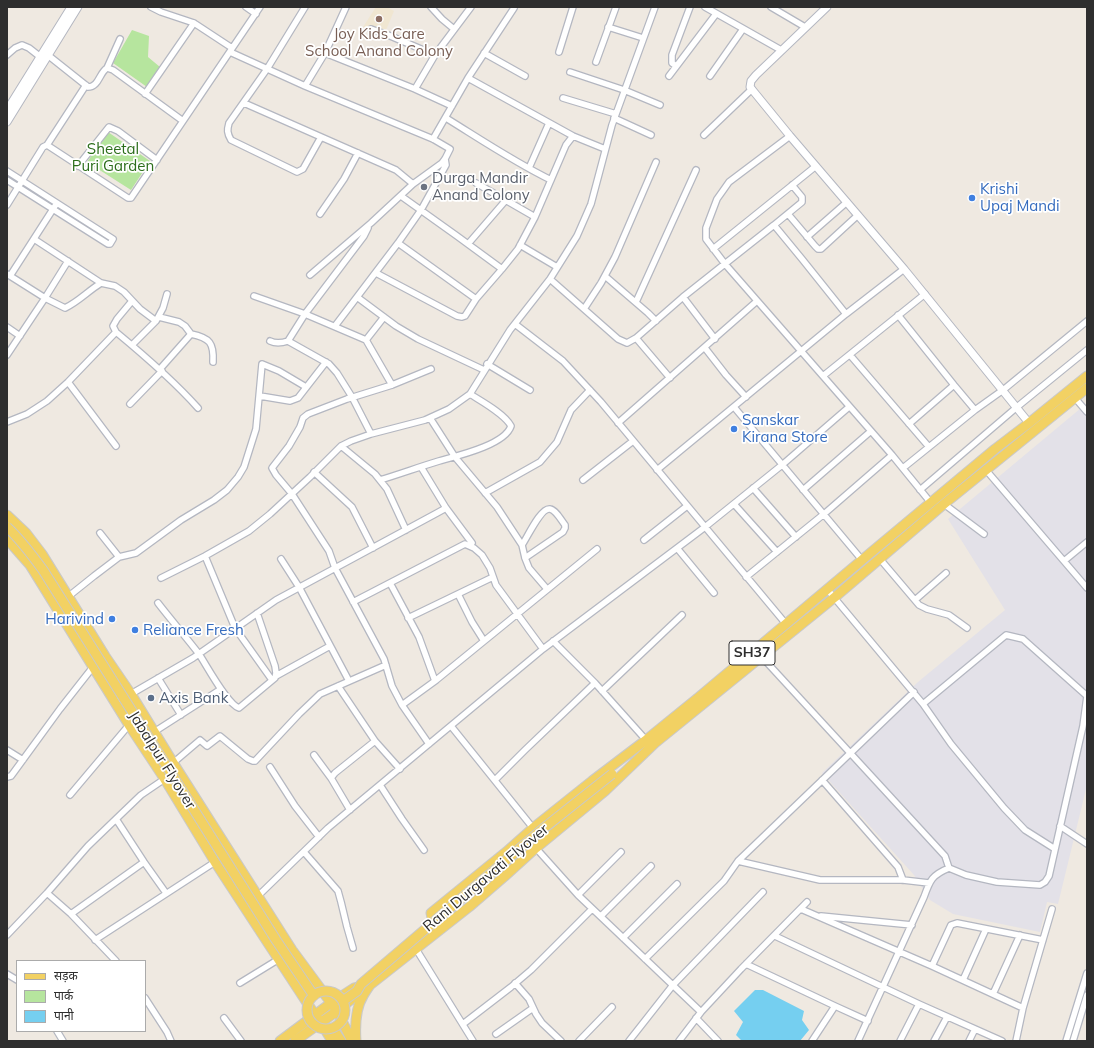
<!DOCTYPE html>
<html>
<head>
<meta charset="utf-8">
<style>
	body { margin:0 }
	#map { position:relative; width:1094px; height:1048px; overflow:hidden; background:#efe9e1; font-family:Mulish,"Noto Sans Devanagari",sans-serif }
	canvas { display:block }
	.frame { position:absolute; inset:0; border:8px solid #2e2e2e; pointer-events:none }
	.legend { position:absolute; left:16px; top:960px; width:130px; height:72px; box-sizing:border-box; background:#fff; border:1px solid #ababab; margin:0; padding:5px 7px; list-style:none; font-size:12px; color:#2e2e2e }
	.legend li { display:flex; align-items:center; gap:8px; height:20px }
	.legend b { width:20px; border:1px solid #ababab }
</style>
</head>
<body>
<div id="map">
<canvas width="1094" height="1048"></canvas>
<div class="frame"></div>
<ul class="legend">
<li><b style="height:5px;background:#f2d163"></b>सड़क</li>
<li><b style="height:11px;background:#b6e59e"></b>पार्क</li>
<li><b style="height:11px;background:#75cff0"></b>पानी</li>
</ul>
</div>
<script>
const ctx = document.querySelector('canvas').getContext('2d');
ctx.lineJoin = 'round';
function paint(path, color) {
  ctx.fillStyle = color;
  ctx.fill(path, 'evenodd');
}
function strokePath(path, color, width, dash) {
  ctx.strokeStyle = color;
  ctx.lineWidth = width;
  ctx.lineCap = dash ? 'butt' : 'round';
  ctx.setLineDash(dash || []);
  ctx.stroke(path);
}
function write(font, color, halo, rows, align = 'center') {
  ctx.font = font + ' Mulish,sans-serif';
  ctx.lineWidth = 3.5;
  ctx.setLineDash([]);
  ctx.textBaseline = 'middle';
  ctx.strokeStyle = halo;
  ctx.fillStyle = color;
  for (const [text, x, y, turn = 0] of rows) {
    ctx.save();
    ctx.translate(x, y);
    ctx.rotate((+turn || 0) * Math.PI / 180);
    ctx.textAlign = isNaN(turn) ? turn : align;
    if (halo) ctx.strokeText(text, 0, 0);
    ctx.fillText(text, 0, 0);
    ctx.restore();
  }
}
paint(new Path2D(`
	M1087,403V785L1058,904L1047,902L1040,932L953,914L930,900L914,875L822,773L918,682L1005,610L948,519Z`), '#e3e1e8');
paint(new Path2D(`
	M376,7H387L394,11L384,35L363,27Z`), '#f0e6d1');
paint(new Path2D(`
	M132,30L149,36L148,57L160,67L147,87L113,63Z
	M108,132L150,161L131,190L87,162Z`), '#b6e59e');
paint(new Path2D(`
	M755,990H763L804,1011L802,1020L809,1030L800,1041H742L736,1035L743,1022L734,1011Z`), '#75cff0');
const minor = new Path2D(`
	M151,7L161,12L194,23
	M246,7L256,14
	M305,7L267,69L229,123C227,130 227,133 231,140L297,172L303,169L321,137
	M431,7L442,19L454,29
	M705,7L781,50
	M771,7L805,27
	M608,27L643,38
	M371,29L388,35L435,55
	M230,52L305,86L433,139L450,149L445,159L442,163L413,184L371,223L310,275
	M559,52L573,7
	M325,53L415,89L452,106
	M484,53L525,76
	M7,55L15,48L22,45L29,48L43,59
	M49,56L88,87C99,87 99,73 107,68L113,70L183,121
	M596,62L616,7
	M676,66L672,63V55L690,7
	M107,68L120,39
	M570,72L624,90L660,105
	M669,76L716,14
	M710,76L743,29
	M468,78L573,136L605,149
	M305,86L325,53L346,7
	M415,89L435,55L471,7
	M145,94L194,23L232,48
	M563,98L616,114
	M244,103L396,170L413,184
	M446,118C480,139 514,162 551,180
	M614,118L651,135
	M704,135L752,89
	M790,136L729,182L722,192L717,199L706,228V239L725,264L892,455L931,503
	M433,139L468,78L514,8
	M47,145L86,85
	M78,166L109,127L118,131L157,160
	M529,168L549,123
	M7,171L113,239L110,244H108L7,180
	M476,183L535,217
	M401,196L457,236L502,269
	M7,205L43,147L47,145L128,198H131L260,7
	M320,214L344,179L358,153
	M788,214L815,246L818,249H821L858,215
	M774,225L802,202V197L792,185
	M368,228L364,236L305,314L288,341L329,364L337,373L352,397L371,434
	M807,237L847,202
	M34,239L101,283L115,286L124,292L140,309L156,321
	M398,243L476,299
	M468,244L506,200
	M520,245L557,267
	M713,249L816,166
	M376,273L457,316L462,317L465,316L476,299L502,269L518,249L535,217L566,145L573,136
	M7,274L45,298L65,308C78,302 88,291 101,283
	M10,276L55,206
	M605,276L648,313L656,321
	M550,279L618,339L627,343L636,338
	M254,296L305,314L366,340L392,385
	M357,297L396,326L418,339L484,370
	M683,297L715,339
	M636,302L696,170
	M584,309L601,283L615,257L656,162
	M898,315L954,385L975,410
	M159,317L179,322L185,326L191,334C210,338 214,343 213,362
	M515,324L563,361L601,402L786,624
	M335,326L398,243L421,210L446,165L445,159
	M7,327L20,336
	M116,332L113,326L117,319L132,301
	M366,340L384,317
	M270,341C276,344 282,343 288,341
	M132,345L156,321L163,308L167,294
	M705,348L726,375L746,397
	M7,355L45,298L68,261
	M850,355L929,447
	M487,364L530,390
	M160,369L191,334
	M823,376L925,294
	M670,378L636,338L683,297L774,225L802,259L846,314
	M68,382L116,446
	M260,396L290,401L298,398L326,362
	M1075,398L1087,412
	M130,404L162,371
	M734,407L862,560
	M430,418L455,457L497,507L522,545L525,558L529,568L547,589
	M7,422L27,414L47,401L68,382L116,332C145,356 173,380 198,408
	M618,423L757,301
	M909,424L954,385
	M341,446L375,474L387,489L406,530
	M421,467L446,508L472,543
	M903,468L975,410L1003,390L1087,321
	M657,470L846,314L904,269
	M986,470L1087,588
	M314,472L352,507L373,548
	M380,480C400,474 419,467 439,461C457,456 505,445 511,426C505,414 481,401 470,394
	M583,480L633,441
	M753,488L796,537
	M803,490L871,431
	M920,490L1017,407L1087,350
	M485,493L540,462L557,442L571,410L590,390
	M734,504L777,552
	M944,504L984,534
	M100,533L119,557
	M644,540L687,506
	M522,545C527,538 541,507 550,509C556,510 561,520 565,525V528L563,532L525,558
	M677,548L714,593
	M205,556L235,628L272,680
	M281,559L299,587L349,681
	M880,559L919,605L927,609L949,615L967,628
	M1064,561L1087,542
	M746,577L824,514L892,455
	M161,578L205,556L249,531L270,514L310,477L341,446L351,441L371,434L425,420L449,409L470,394L510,330L550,279L577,236L591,204L612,125L655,7
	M390,583L419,637L435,681
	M827,589L923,704L1006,635L1023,639L1087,696
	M458,594L472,622L484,641
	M69,596L94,576L119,557L136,553L181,520L214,500L227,490L238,477L244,467L256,429L262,364L279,371L306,387
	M915,600L946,573
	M353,602L465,544L474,548L482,555L490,568L496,585L543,649
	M158,603C171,620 186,637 199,654C207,666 227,704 239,708L275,678L276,673L275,666L257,613
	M408,618L493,577
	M553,641L595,683L646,740
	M760,655L945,856L949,868
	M276,676L330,646
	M158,678L181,715
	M338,686L375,741L400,769
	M602,691L682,615
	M115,702L131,694L193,658L276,600L437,513L446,508
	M923,704L951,744L1004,808L1025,830L1055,849
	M402,705L435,681L597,549
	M451,726L533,828
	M154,732L221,689
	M429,744L402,705L392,686L384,659L335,568L329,551L292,494L276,475L272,468L289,446L300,427L303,418L308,414L347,399L392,385L431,369
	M7,750L23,760
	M314,755L331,778L350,810
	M173,763L200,740L207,746L220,736L248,759L253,761H255L299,714L320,694L386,665
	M270,767L295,806L319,837
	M7,777L11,776L14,772L60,709L93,667
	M331,778L335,773L375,741
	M495,780L525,750L595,683
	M822,780L898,867L903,880
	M380,785L402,819L424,850
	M70,795L129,725
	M116,819L144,862L166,893
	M1060,826L1087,844
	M535,847L578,895L701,1012
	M304,852L338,891L341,902L347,927L353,948
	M738,861L820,880H903L929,883
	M47,893L71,914L116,961
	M578,895L621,852
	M258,896L328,828L543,649L705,527L782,465L849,407
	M801,909L932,966L1023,1008
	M71,914L144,862
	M601,916L651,866
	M821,916L912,925
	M7,935L47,893L88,846L116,819L141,795L166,778
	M775,936L919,1004L1002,1041
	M623,938L677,884
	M95,940L215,862
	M416,949L473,1041
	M645,959L724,881L738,861L914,692
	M746,964L835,1006L868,1021
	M932,966L951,925L957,923L1043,940
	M7,974L17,980
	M963,980L986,929
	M240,983L279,959
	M515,983L529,999L536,1014L542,1023L561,1041
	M993,994L1020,935
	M145,998L167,1032L171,1041
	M224,1018L241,1041
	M696,1018L718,1041
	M463,1024L511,987L531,970L592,909
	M57,1031L63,1041
	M496,1034L533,1008
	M579,1041L612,1007
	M629,1041L673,985L763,892
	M679,1041L701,1012L741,969L807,902
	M812,1041L835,1006
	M858,1041L924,897C930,880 932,875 949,868L966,875L997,882L1040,885L1045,882L1049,876L1083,726L1087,696
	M900,1041L919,1004
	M934,1041L947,1017
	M969,1041L975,1029
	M1016,1041L1023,1008L1052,909
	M1066,1041L1087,973
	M1073,1041L1087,995`);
const tertiary = new Path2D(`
	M827,7L756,75L751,81L750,87L790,136L904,269L1029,423
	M7,110L71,7
	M7,122L78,7`);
const primary = new Path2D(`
	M7,515L26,533L42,554L105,656L131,694L177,769L292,950L337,1011L352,1041
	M7,539L15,548L30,565L129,725L164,778L215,862L315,1015L321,1023L332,1041
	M434,928L431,913L506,852L533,828L592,781L646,740L699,697L862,560L995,449L1029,423L1087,376
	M333,1029L341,1041
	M280,1041L331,1003L354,988L365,985H370L469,907L506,875L536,848L605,791L655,743L835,597L944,504L1087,388
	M295,1041L337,1011L353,998
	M356,1041C355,1026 355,1009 363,996C365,992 368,988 370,985`);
strokePath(minor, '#b4b7c1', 8);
strokePath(tertiary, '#b4b7c1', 9);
strokePath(primary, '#c9c9c9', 11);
strokePath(minor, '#fff', 5.5);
strokePath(tertiary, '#fff', 7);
strokePath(primary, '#f2d163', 9);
const primaryBridge = new Path2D(`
	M7,527C21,540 32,555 43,570L276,940L314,996
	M307 1010a19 19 0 1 1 38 0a19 19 0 1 1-38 0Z
	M343,1001L357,991L361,984L544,828L612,774`);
strokePath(primaryBridge, '#c9c9c9', 11, []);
strokePath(primaryBridge, '#f2d163', 9);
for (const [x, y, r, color] of [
	[379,19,4,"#8d6e63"],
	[424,187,4,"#6b7280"],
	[972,198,4,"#3f7fe0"],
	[734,429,4,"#3f7fe0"],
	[112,619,4,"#3f7fe0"],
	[135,630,4,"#3f7fe0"],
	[151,698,4,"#5c6f8a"]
]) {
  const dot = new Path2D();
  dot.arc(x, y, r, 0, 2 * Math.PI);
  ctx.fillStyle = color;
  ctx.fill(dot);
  strokePath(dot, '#fff', 1.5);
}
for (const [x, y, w] of [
	[752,653,46]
]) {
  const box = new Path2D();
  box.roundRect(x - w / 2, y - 12, w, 24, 3);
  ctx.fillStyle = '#fff';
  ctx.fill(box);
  strokePath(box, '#2e2e2e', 1);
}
write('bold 14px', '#2e2e2e', null, [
	["SH37",752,653]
]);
write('15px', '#785e54', '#fff', [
	["Joy Kids Care",379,34],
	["School Anand Colony",379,51]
]);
write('15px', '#2c6e1b', '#fff', [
	["Sheetal",113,149],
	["Puri Garden",113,166]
]);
write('15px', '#5b616d', '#fff', [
	["Durga Mandir",432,178],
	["Anand Colony",432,195]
], 'left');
write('15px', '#366cbe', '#fff', [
	["Krishi",980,189],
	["Upaj Mandi",980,206],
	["Sanskar",742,420],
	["Kirana Store",742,437],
	["Harivind",104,619,"right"],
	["Reliance Fresh",143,630]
], 'left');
write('15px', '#4e5e75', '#fff', [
	["Axis Bank",159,698]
], 'left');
write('15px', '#2e2e2e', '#fff', [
	["Jabalpur Flyover",162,760,58],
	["Rani Durgavati Flyover",486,878,-40]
]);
</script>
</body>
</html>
